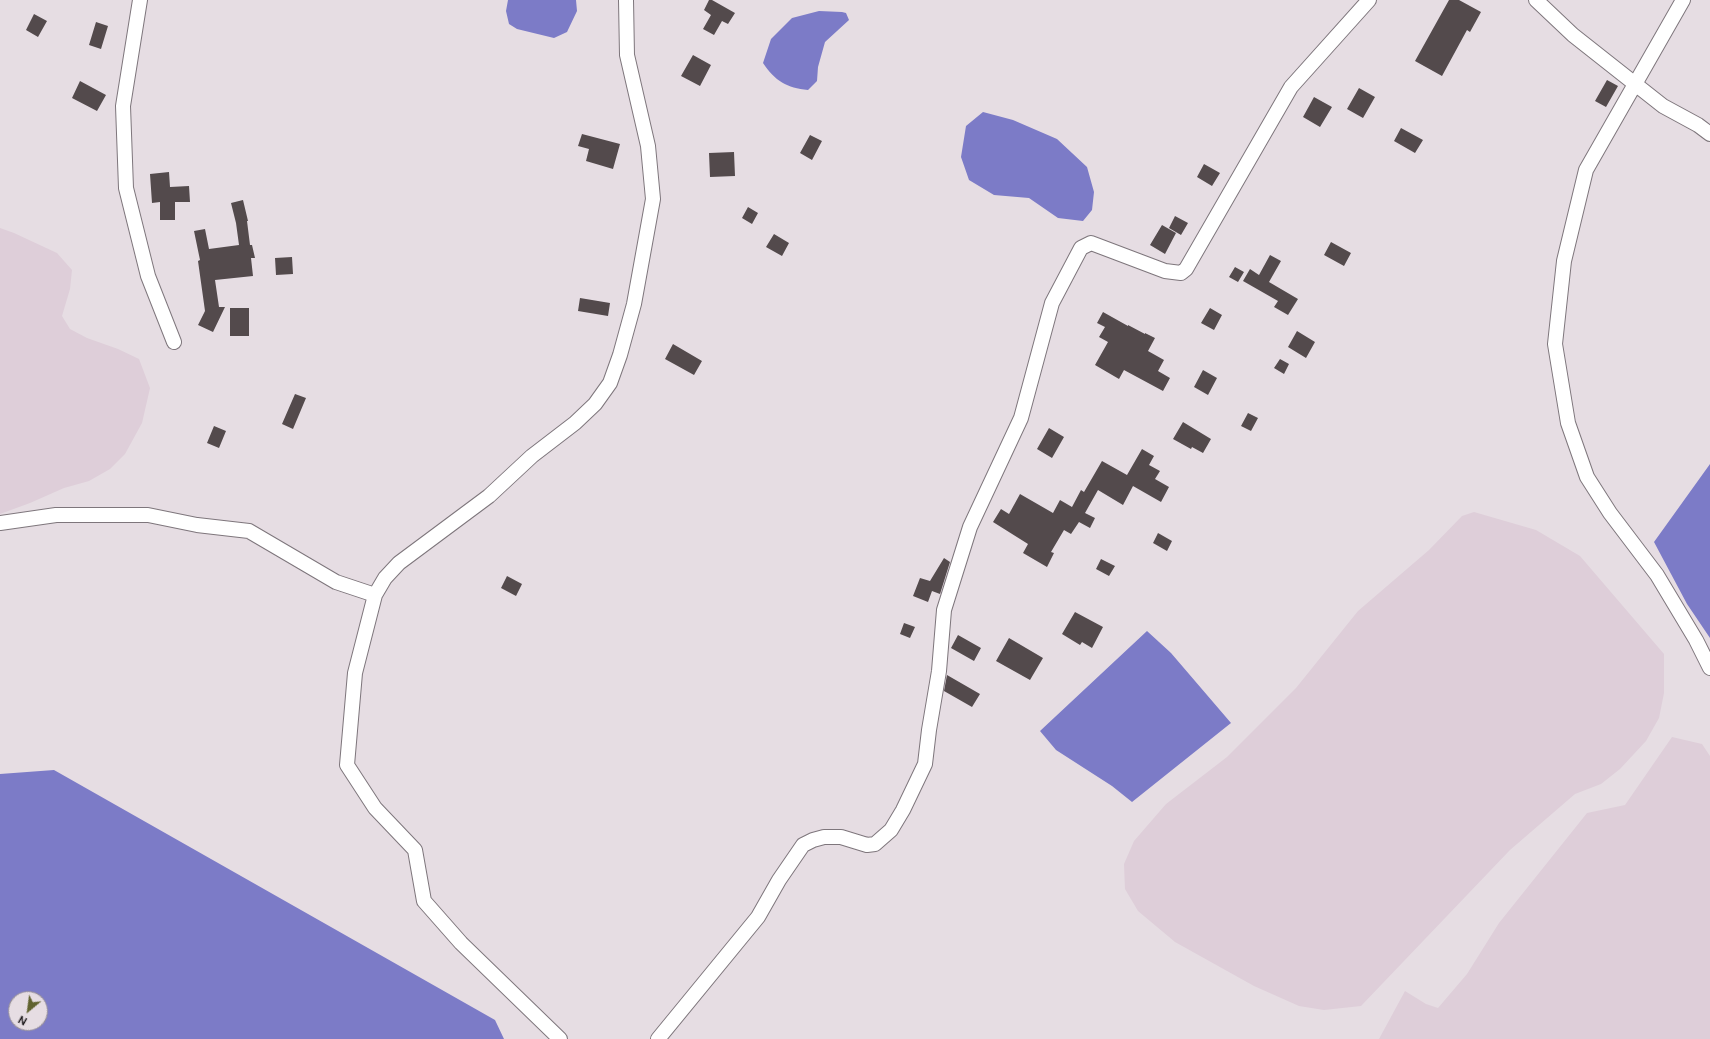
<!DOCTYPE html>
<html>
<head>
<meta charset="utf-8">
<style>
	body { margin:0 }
	#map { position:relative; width:1710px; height:1039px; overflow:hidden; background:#e6dde3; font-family:Ubuntu,sans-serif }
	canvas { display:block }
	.north { position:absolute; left:8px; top:991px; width:40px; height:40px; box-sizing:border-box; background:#e6dde3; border:1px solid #968f94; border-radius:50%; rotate:209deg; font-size:11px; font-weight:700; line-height:16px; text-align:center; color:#1f1b1e }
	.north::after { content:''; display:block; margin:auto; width:14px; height:18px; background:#616330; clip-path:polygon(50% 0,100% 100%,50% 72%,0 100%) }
</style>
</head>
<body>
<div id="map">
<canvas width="1710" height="1039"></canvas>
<div class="north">N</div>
</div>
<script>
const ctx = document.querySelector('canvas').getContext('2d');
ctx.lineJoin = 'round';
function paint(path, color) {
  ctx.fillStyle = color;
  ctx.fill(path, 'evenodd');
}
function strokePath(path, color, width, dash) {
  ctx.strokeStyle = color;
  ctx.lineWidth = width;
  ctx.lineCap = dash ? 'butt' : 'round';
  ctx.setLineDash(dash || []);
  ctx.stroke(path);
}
paint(new Path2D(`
	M0,228L14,233L57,253L72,270L70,289L62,316L70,329L87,338L118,349L139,359L150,388L142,423L125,454L110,469L89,481L64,488L30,503L0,514Z
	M1474,512L1536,530L1580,556L1664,654V693L1659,718L1646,741L1620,769L1601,784L1575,794L1510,850L1361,1006L1324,1010L1299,1006L1254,986L1175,942L1138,911L1125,889L1124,864L1134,841L1166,804L1227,757L1296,688L1358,611L1429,550L1462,516Z
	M1672,737L1702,744L1710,756V1039H1379L1405,991L1426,1004L1438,1008L1467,974L1499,923L1587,813L1625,805Z`), '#deced9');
paint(new Path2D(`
	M508,0H576L577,11L567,32L554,38L517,29L509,24L506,11Z
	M819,11L842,12L846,13L849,20L825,42L818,67L817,81L808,90C787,88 775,81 763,63L771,39L792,18Z
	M983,112L1013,120L1057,139L1087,167L1094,192L1092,210L1083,221L1058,218L1029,198L994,195L969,180L961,157L966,126Z
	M1710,464V638L1687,604L1654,542Z
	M1147,631L1171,653L1231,723L1132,802L1112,786L1056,750L1040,731Z
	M54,770L495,1020L504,1039H0V774ZM16,999H40V1023H16Z`), '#7c7bc7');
paint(new Path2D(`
	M709,0H712L735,13L728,24L722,21L714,35L703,29L711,15L704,10Z
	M1449,0H1459L1481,12L1470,32L1467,30L1442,76L1415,61Z
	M34,14L47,21L38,37L26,30Z
	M96,22L108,26L101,49L89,45Z
	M693,55L711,65L700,86L681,76Z
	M1607,80L1618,86L1606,107L1595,101Z
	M80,81L106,95L97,111L72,98Z
	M1359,88L1375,97L1363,118L1347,109Z
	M1314,97L1332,107L1320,127L1303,117Z
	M1401,128L1423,140L1415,153L1394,141Z
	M582,134L620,144L613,169L586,161L589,149L578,146Z
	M810,135L822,141L812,160L800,153Z
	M734,152L735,176L710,177L709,153Z
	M1204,164L1220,173L1212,186L1197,177Z
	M169,172L170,187L189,186L190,202H175V220H160V202L152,203L150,174Z
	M243,200L248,221H247L250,245H252L255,258H251L253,276L215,280L219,307H225L213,332L198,325L205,311L198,261L200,260L194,231L205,229L209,249L239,245L236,223L231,203Z
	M748,207L758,213L752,224L742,218Z
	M1175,216L1188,223L1181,235L1169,228Z
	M1162,225L1176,233L1165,254L1150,245Z
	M774,234L789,243L782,256L766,247Z
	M1331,242L1351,253L1344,266L1324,255Z
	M1270,255L1281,261L1269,282L1298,299L1288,315L1274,307L1278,301L1243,281L1250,269L1259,275Z
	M292,257L293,274L276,275L275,258Z
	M1235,267L1244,272L1238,282L1229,277Z
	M580,298L610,303L608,316L578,311Z
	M230,308H249V336H230Z
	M1210,308L1222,315L1214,330L1201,323Z
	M1103,312L1128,326V325L1145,334V333L1155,338L1148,351L1164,360L1158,371L1170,378L1163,391L1124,370L1119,379L1095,365L1108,342L1099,337L1105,327L1097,323Z
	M1297,331L1315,342L1306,358L1288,347Z
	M673,344L702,361L694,375L665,359Z
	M1280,359L1289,364L1284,374L1274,368Z
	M1203,370L1217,378L1208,395L1194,387Z
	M295,394L306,398L293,429L282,424Z
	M1248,413L1258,418L1251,431L1241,426Z
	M1183,422L1211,439L1203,453L1192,447L1191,449L1173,439Z
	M214,426L226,431L219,448L207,443Z
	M1049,428L1064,437L1052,458L1037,449Z
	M1142,449L1154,456L1149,465L1160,471L1155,479L1169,487L1161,502L1133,486L1123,505L1098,490L1085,513L1095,518L1090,528L1079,522L1071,534L1064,530L1051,552L1054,553L1047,567L1023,553L1028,544L993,522L1001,509L1009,514L1020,494L1053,513L1060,500L1072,507L1081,490L1084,492L1102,461L1127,475Z
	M1158,533L1172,541L1167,551L1153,543Z
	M944,558L950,562L940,594L932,591L928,602L913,596L920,578L930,581Z
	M1101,559L1115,566L1109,576L1096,569Z
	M507,576L522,584L516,596L501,588Z
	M1075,612L1103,627L1092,648L1082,642L1080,645L1062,634Z
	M904,623L915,627L910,638L900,634Z
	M958,635L981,648L974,661L951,648Z
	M1009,638L1043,658L1030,680L996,661Z
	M947,675L980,694L972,707L944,691Z`), '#534a4c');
const minor = new Path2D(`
	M140,0L123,106L126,188L148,276L174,342
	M1536,0L1573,35L1663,106L1698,125L1710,134
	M1683,0L1586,170L1564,261L1555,344L1568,423L1587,477L1610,513L1657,575L1696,640L1710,668
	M0,523L56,515H148L197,525L249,531L336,582L375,595
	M560,1039L461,943L424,901L415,850L375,808L347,765L355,673L375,595L385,578L399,563L489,496L532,456L575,423L595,404L610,383L620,355L634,304L653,199L648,146L627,55L626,0
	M658,1039L758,917L779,880L803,845L813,840L824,837H841L867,845L875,844L891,830L903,810L925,764L929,730L939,671L944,610L970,527L1021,418L1052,303L1081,248L1091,243L1165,271L1181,273L1186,269L1291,87L1369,0`);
strokePath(minor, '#7e767c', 16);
strokePath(minor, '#fff', 14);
</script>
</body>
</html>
